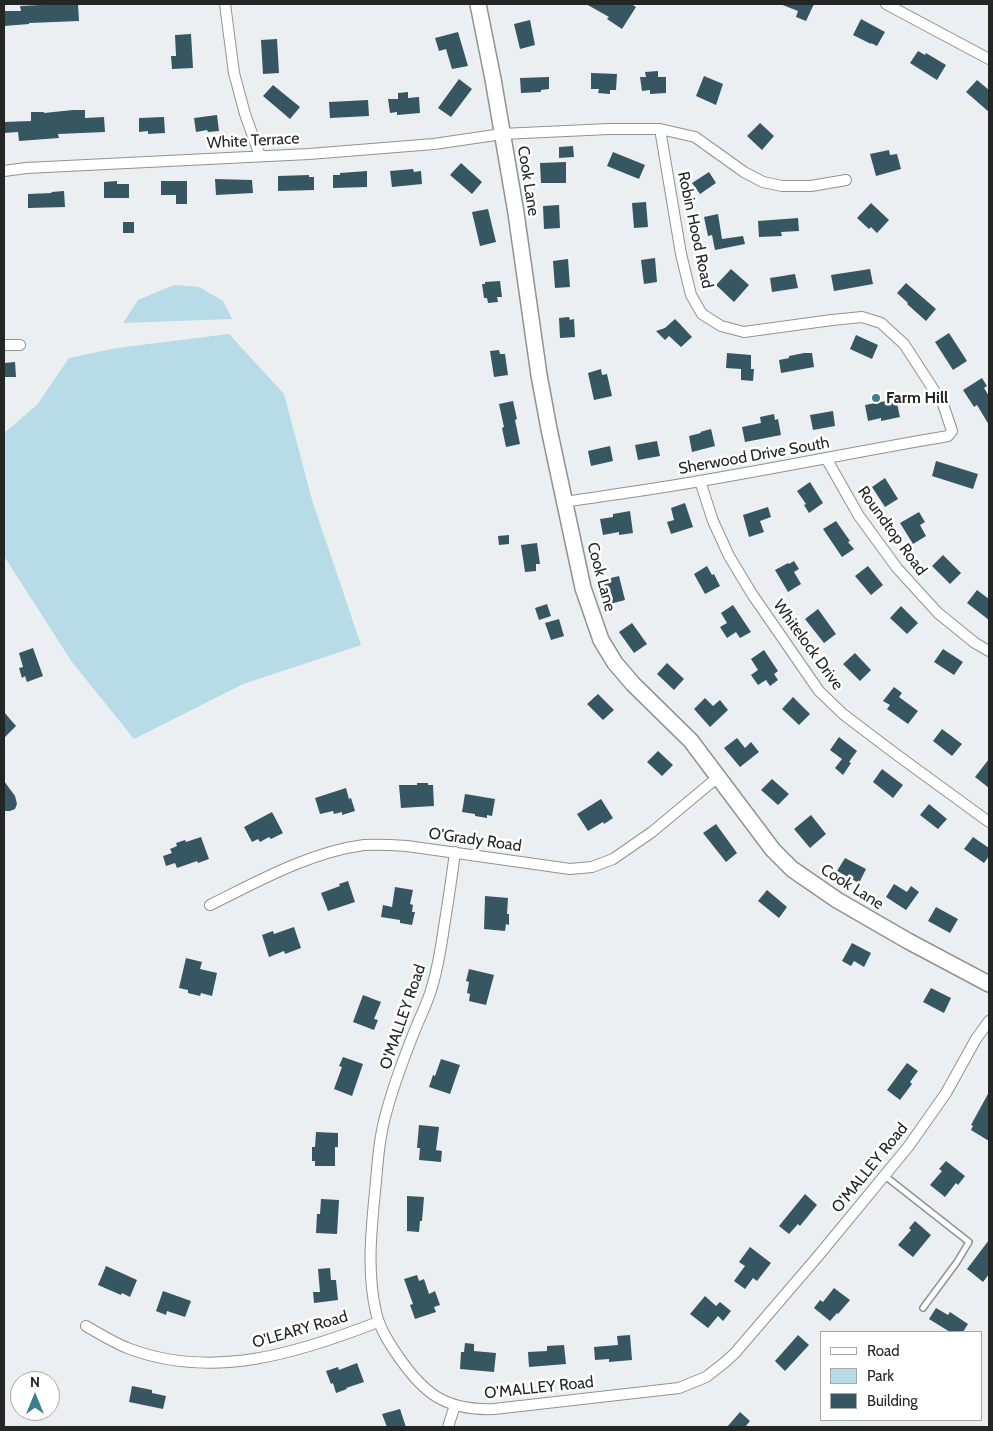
<!DOCTYPE html>
<html>
<head>
<meta charset="utf-8">
<style>
	body { margin:0 }
	#map { position:relative; width:993px; height:1431px; overflow:hidden; background:#ebeff1; font-family:Cabin,sans-serif }
	canvas { display:block }
	.frame { position:absolute; inset:0; border:5px solid #242626; pointer-events:none }
	.legend { position:absolute; left:820px; top:1331px; width:162px; height:90px; box-sizing:border-box; background:#fff; border:1px solid #a7a8a8; margin:0; padding:6px 9px; list-style:none; font-size:15px; color:#242626 }
	.legend li { display:flex; align-items:center; gap:10px; height:25px }
	.legend b { width:25px; border:1px solid #a7a8a8 }
	.north { position:absolute; left:10px; top:1371px; width:50px; height:50px; box-sizing:border-box; background:#fff; border:1px solid #a7a8a8; border-radius:50%; rotate:0deg; font-size:14px; font-weight:700; line-height:20px; text-align:center; color:#242626 }
	.north::after { content:''; display:block; margin:auto; width:18px; height:22px; background:#3e7e92; clip-path:polygon(50% 0,100% 100%,50% 72%,0 100%) }
</style>
</head>
<body>
<div id="map">
<canvas width="993" height="1431"></canvas>
<div class="frame"></div>
<ul class="legend">
<li><b style="height:6px;background:#fff"></b>Road</li>
<li><b style="height:14px;background:#b7dbe7"></b>Park</li>
<li><b style="height:14px;background:#365661"></b>Building</li>
</ul>
<div class="north">N</div>
</div>
<script>
const ctx = document.querySelector('canvas').getContext('2d');
ctx.lineJoin = 'round';
function paint(path, color) {
  ctx.fillStyle = color;
  ctx.fill(path, 'evenodd');
}
function strokePath(path, color, width, dash) {
  ctx.strokeStyle = color;
  ctx.lineWidth = width;
  ctx.lineCap = dash ? 'butt' : 'round';
  ctx.setLineDash(dash || []);
  ctx.stroke(path);
}
function write(font, color, halo, rows, align = 'center') {
  ctx.font = font + ' Cabin,sans-serif';
  ctx.lineWidth = 5;
  ctx.setLineDash([]);
  ctx.textBaseline = 'middle';
  ctx.strokeStyle = halo;
  ctx.fillStyle = color;
  for (const [text, x, y, turn = 0] of rows) {
    ctx.save();
    ctx.translate(x, y);
    ctx.rotate((+turn || 0) * Math.PI / 180);
    ctx.textAlign = isNaN(turn) ? turn : align;
    if (halo) ctx.strokeText(text, 0, 0);
    ctx.fillText(text, 0, 0);
    ctx.restore();
  }
}
paint(new Path2D(`
	M174,285L199,287L223,301L232,319L123,323L138,300Z
	M229,334L284,394L312,500L361,645L243,684L134,739L72,662L4,556V433L37,405L69,358L117,348Z`), '#b7dbe7');
paint(new Path2D(`
	M41,4H78L79,21L29,23V24L4,26V11H21L20,6L41,5Z
	M586,4H631L636,7L622,29L607,19L609,17Z
	M780,4H814L806,21L796,17L798,11Z
	M861,19L885,32L877,46L871,43V44L853,35Z
	M530,20L535,45L520,49L514,24Z
	M458,32L468,66L452,69L446,49L439,51L435,38Z
	M191,34L193,68L172,69L171,56H176L175,35Z
	M277,39L279,73L263,74L261,40Z
	M918,51L925,55L926,53L946,65L937,80L910,63Z
	M658,71V77H666V93L650,94V90L642,91L640,77H646L645,72Z
	M591,73L617,74L616,90H610V94L598,93L599,89H591Z
	M704,76L723,84L716,105L696,96Z
	M549,77V89L541,90V92L521,93L520,78Z
	M459,79L472,89L451,117L438,108Z
	M977,80L989,90V112L966,92Z
	M273,85L300,107L290,119L263,96Z
	M408,92V98L419,97L420,113L397,115V112L390,113L388,99H398V93Z
	M368,100L369,116L330,118L329,102Z
	M73,110H85V118L104,117L105,132L58,134L59,138L19,141L18,132L4,133V122L31,121V112H44V113Z
	M217,115L219,131L208,132L207,130L196,132L194,118Z
	M164,117L165,133L148,134V131L139,132V118Z
	M760,123L774,136L762,150L747,136Z
	M573,146L574,157L559,158V147Z
	M889,150L890,155L897,154L901,169L876,176L870,154Z
	M613,152L645,165L639,179L607,166Z
	M566,162V183H541L540,163Z
	M461,163L482,182L472,194L450,175Z
	M413,169L414,172L421,171L422,184L392,187L390,171Z
	M367,171V187L333,188V175H340V173Z
	M709,172L716,183L700,194L692,183Z
	M309,175V177H314V190L278,191V176Z
	M215,179L252,180L253,193L216,195Z
	M117,181V184H129V198H104V182Z
	M161,181H187V204H176V195H161Z
	M64,191L65,207L28,208V194L52,193L51,192Z
	M646,202L648,227L634,228L632,203Z
	M871,203L889,220L877,233L871,227L869,229L857,218Z
	M559,205L560,228L544,229L543,206Z
	M488,209L496,242L480,246L472,212Z
	M718,214L722,239L743,236L745,244L715,250L712,235L708,236L704,217Z
	M798,218L799,231L781,232L782,236L759,237L758,221Z
	M123,222H134V233H123Z
	M655,258L657,282L644,284L641,260Z
	M568,259L570,287L555,288L553,261Z
	M731,269L749,285L734,302L716,285Z
	M870,269L873,284L834,291L831,275Z
	M795,274L798,288L772,292L770,278Z
	M500,281L502,297H497L498,302L488,303L487,298H484L482,284H485V282Z
	M906,283L936,309L926,321L907,304L908,303L897,293Z
	M569,317L570,320L574,319L575,337L560,338L559,318Z
	M675,319L680,324H681H680L692,337L681,347L669,336L665,340L656,331L665,328Z
	M949,333L967,361L953,370L935,342Z
	M856,335L878,345L872,359L850,349Z
	M499,350L500,354H505L508,375L494,377L490,351Z
	M727,353L751,355V369H754L753,381L741,380V369L726,368Z
	M804,353H812L814,367L781,373L779,360L789,358V356Z
	M15,362L16,377H5L4,363Z
	M601,369L602,375L607,374L612,396L594,400L588,373Z
	M982,378L987,386L984,388L989,396V425L977,405L974,407L963,390Z
	M896,399L900,417L881,421V418L868,421L865,405Z
	M513,401L517,419L515,420L520,444L506,447L502,428L504,427L499,404Z
	M833,411L835,426L813,430L810,415Z
	M774,414L775,420L778,419L781,435L745,442L742,427L761,423L760,417Z
	M711,429L715,446L692,452L689,436L701,433L700,432Z
	M657,441L660,456L638,460L635,445Z
	M610,446L613,461L591,466L588,451Z
	M936,461L978,474L973,489L932,476Z
	M885,478L898,499L885,507L872,487Z
	M810,482L823,503L809,513L804,505L806,504L797,491Z
	M685,503L693,527L671,534L667,522L674,520L671,508Z
	M768,507L771,517L760,521L764,532L749,537L743,515Z
	M630,511L633,533L619,535V532L603,535L600,519L613,517V514Z
	M919,512L925,522L920,525L926,536L913,544L900,523Z
	M836,521L850,541L848,542L854,549L842,557L823,529Z
	M509,535V544L499,545L498,536Z
	M537,543L540,564H536V571L525,572L521,545Z
	M943,555L961,573L950,584L932,566Z
	M794,561L799,569L794,572L801,584L788,592L775,570L788,563L789,564Z
	M707,566L712,575L714,574L720,586L705,594L694,574Z
	M868,566L883,585L871,595L855,576Z
	M619,576L625,600L610,604L603,580Z
	M977,590L989,599V620L967,603Z
	M547,604L551,616L539,620L535,608Z
	M733,605L751,632L740,638L736,632L727,638L720,627L727,623L721,613Z
	M901,606L918,623L907,634L890,618Z
	M818,609L836,634L824,643L805,619Z
	M559,619L564,636L551,640L545,623Z
	M632,623L647,644L634,653L619,632Z
	M33,648L43,676L27,682L25,676L22,678L19,668L23,667L19,653Z
	M943,649L963,662L954,675L934,662Z
	M764,650L778,671L774,674L778,680L770,686L766,680L758,685L751,675L758,670L751,659Z
	M855,653L871,670L860,681L843,664Z
	M667,663L684,679L674,690L657,674Z
	M894,687L902,693L899,697L918,711L908,724L887,709L890,705L883,701Z
	M598,694L614,710L603,720L587,704Z
	M793,697L810,714L799,725L782,709Z
	M705,698L713,706L720,700L728,710L710,727L694,709Z
	M4,712L16,726L4,738Z
	M942,729L962,744L952,756L933,741Z
	M839,737L857,751L849,762L851,763L843,775L835,768L842,759L830,750Z
	M737,738L745,748L751,742L759,752L740,767L724,748Z
	M658,751L673,765L662,776L647,762Z
	M989,759V788L975,777Z
	M882,769L903,785L893,798L873,782Z
	M772,779L789,794L778,805L761,790Z
	M4,781L15,796L17,804L15,809L10,811H4Z
	M417,783H428V785H433L434,806L401,808L399,785H417Z
	M346,788L349,799L351,798L355,811L342,815V812L334,814L333,811L320,814L315,798Z
	M465,794L495,799L492,816L487,815V818L475,816V814L462,812Z
	M601,799L613,818L604,824L603,822L588,831L577,814Z
	M929,804L947,819L938,829L920,815Z
	M272,812L283,833L271,839L269,837L260,842L258,839L252,842L244,827Z
	M811,815L826,834L810,848L794,829Z
	M716,824L737,853L726,862L703,833Z
	M201,837L209,859L198,863L197,861L177,868L175,863L166,866L163,856L172,853L170,849L177,846L176,843L185,840L186,842Z
	M973,837L989,848V856L984,863L964,849Z
	M845,858L866,869L859,883L837,871Z
	M348,881L355,902L328,911L321,893L340,886L339,884Z
	M894,884L907,892L911,886L919,892L906,910L886,897Z
	M395,887L413,890L410,904L413,905L412,912H415L412,925L400,923V920L381,917L383,905L392,907Z
	M767,890L787,907L779,918L758,901Z
	M485,896L508,898L507,914H509V925L506,924L505,931L484,929Z
	M936,907L958,919L950,933L928,921Z
	M294,927L301,948L285,954L284,951L269,957L262,935L273,931L274,934Z
	M852,943L871,953L864,967L854,961L851,966L842,961Z
	M186,958L202,962L200,969L217,973L212,996L201,993L200,996L188,993V990L179,988Z
	M469,969L494,975L486,1005L469,1001L470,994L467,993L469,982L466,981Z
	M931,988L951,998L944,1013L923,1002Z
	M363,995L381,1002L374,1019L378,1020L374,1030L353,1022Z
	M343,1057L363,1064L352,1096L334,1089L342,1067L339,1066Z
	M441,1059L460,1065L450,1094L429,1087L433,1075L435,1076Z
	M907,1063L918,1071L910,1082L912,1084L900,1100L887,1090Z
	M989,1092V1141L971,1130L973,1126L971,1125Z
	M419,1125L439,1127L436,1150L442,1151L441,1162L419,1160L420,1148H417Z
	M316,1132L338,1133V1147H335V1166H315V1161H312V1147H315Z
	M946,1161L965,1176L958,1185L956,1183L945,1197L930,1185L942,1171L939,1169Z
	M805,1194L817,1205L800,1226L798,1224L789,1234L779,1226Z
	M407,1196L424,1197L422,1221H420L419,1232L407,1231Z
	M321,1199L339,1200L337,1234L316,1233L317,1214H320Z
	M915,1221L931,1235L913,1257L898,1245L911,1230L909,1228Z
	M989,1240V1274L983,1282L967,1269Z
	M750,1247L771,1263L757,1281L753,1278L745,1289L734,1281L745,1266L739,1262Z
	M106,1266L137,1280L130,1297L122,1293L121,1295L98,1285Z
	M330,1268L331,1280H336L338,1300L314,1303L313,1292H320L318,1269Z
	M417,1275L419,1281L424,1279L429,1294L435,1291L440,1305L434,1307L436,1312L415,1319L410,1305L413,1304L404,1279Z
	M834,1288L850,1300L838,1314L837,1313L830,1321L814,1308L820,1300L823,1302Z
	M163,1291L191,1301L185,1317L167,1311L166,1315L156,1311Z
	M705,1296L716,1306L720,1302L731,1311L723,1321L718,1316L708,1328L690,1314Z
	M936,1308L948,1315L950,1312L968,1324L963,1332H950L929,1319Z
	M630,1335L632,1360L609,1362V1359L595,1360L594,1347L618,1345L617,1336Z
	M798,1335L809,1345L785,1371L775,1361Z
	M465,1343L474,1344V1351L496,1353L494,1372L460,1369L461,1352H464Z
	M564,1345L566,1364L529,1367L528,1352L547,1351V1346Z
	M357,1363L364,1382L346,1388L347,1389L336,1393L333,1383L331,1384L326,1371L338,1367L339,1370Z
	M132,1386L152,1390V1393L166,1396L163,1409L129,1402Z
	M400,1409L406,1427H387L382,1414Z
	M740,1412L750,1421L745,1427H727Z`), '#365661');
const lane = new Path2D(`
	M885,1176L969,1242L957,1262L923,1308`);
const street = new Path2D(`
	M225,4L234,73L245,114L260,156
	M886,4L989,59
	M4,171L26,168L309,154L434,144L502,134L609,129H660L695,137L744,172L763,182L782,186H811L846,180
	M4,345H20
	M826,458L859,516L897,568L938,613L975,643L989,651
	M700,481L713,521L729,556L752,594L819,691L843,714L893,752L989,822
	M564,502C610,495 655,489 700,481C783,467 865,450 948,436L952,431L943,404L904,344L881,323L862,317L832,320L744,332L721,326L702,314L691,295L681,254L660,129
	M455,852C452,877 448,902 444,927C441,948 438,969 431,990C428,1001 422,1013 417,1025C406,1052 395,1081 387,1110C380,1133 378,1157 376,1181C372,1223 366,1270 376,1312C379,1327 387,1340 396,1353C422,1392 444,1411 494,1409L679,1388L706,1377L724,1363L735,1353L819,1255L908,1147L946,1093L976,1039L989,1021
	M210,905C259,881 310,852 364,845C379,844 393,845 407,846L570,869L592,867L613,859L652,832L718,777
	M86,1326C100,1334 114,1343 130,1349C214,1380 298,1353 378,1322
	M448,1427L455,1405`);
const secondary = new Path2D(`
	M478,4L493,79L516,213L539,375L549,429L583,588L601,640L615,663L633,684L691,741L773,850L792,869L837,900L908,941L989,984`);
strokePath(lane, '#8f9394', 8);
strokePath(street, '#8f9394', 12);
strokePath(secondary, '#8f9394', 18);
strokePath(lane, '#fff', 5);
strokePath(street, '#fff', 10);
strokePath(secondary, '#fff', 15);
for (const [x, y, r, color] of [
	[876,398,5,"#3e7e92"]
]) {
  const dot = new Path2D();
  dot.arc(x, y, r, 0, 2 * Math.PI);
  ctx.fillStyle = color;
  ctx.fill(dot);
  strokePath(dot, '#fff', 2);
}
write('16px', '#242626', '#fff', [
	["White Terrace",253,141,-3],
	["Cook Lane",528,181,81],
	["Robin Hood Road",695,230,78],
	["Sherwood Drive South",754,456,-10],
	["Roundtop Road",892,531,54],
	["Cook Lane",601,577,75],
	["Whitelock Drive",808,645,54],
	["O'Grady Road",475,840,8],
	["Cook Lane",852,887,32],
	["O'MALLEY Road",403,1017,-71],
	["O'MALLEY Road",870,1168,-51],
	["O'LEARY Road",300,1330,-16],
	["O'MALLEY Road",539,1388,-6]
]);
write('bold 16px', '#242626', '#fff', [
	["Farm Hill",886,398]
], 'left');
</script>
</body>
</html>
